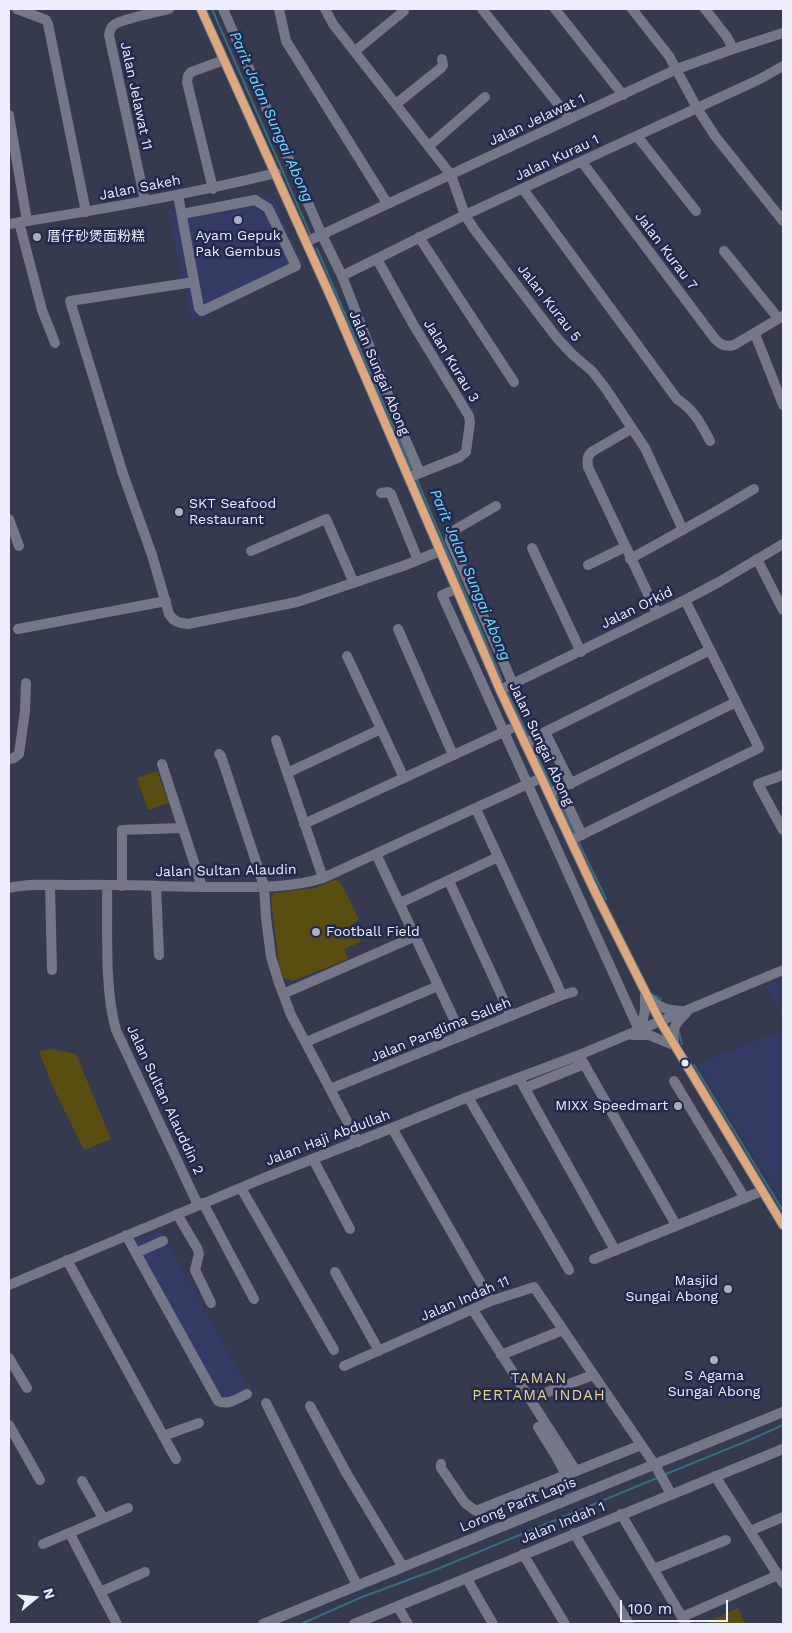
<!DOCTYPE html>
<html>
<head>
<meta charset="utf-8">
<style>
	body { margin:0 }
	#map { position:relative; width:792px; height:1633px; overflow:hidden; background:#363a4e; font-family:"Work Sans",sans-serif }
	canvas { display:block }
	.frame { position:absolute; inset:0; border:10px solid #ebeefd; pointer-events:none }
	.north { position:absolute; left:10px; top:1573px; width:50px; height:50px; -webkit-text-stroke:4px #23284e; paint-order:stroke; rotate:73deg; font-size:14px; font-weight:700; line-height:20px; text-align:center; color:#ebeefd }
	.north::after { content:''; display:block; margin:auto; width:18px; height:22px; background:#ebeefd; clip-path:polygon(50% 0,100% 100%,50% 72%,0 100%) }
	.scale { position:absolute; left:620px; top:1600px; width:108px; height:22px; box-sizing:border-box; border:2px solid #ebeefd; border-top:0; padding-left:6px; font-size:15px; line-height:18px; white-space:nowrap; color:#ebeefd; -webkit-text-stroke:4px #23284e; paint-order:stroke }
</style>
</head>
<body>
<div id="map">
<canvas width="792" height="1633"></canvas>
<div class="frame"></div>
<div class="north">N</div>
<div class="scale">100 m</div>
</div>
<script>
const ctx = document.querySelector('canvas').getContext('2d');
ctx.lineJoin = 'round';
function paint(path, color) {
  ctx.fillStyle = color;
  ctx.fill(path, 'evenodd');
}
function strokePath(path, color, width, dash) {
  ctx.strokeStyle = color;
  ctx.lineWidth = width;
  ctx.lineCap = dash ? 'butt' : 'round';
  ctx.setLineDash(dash || []);
  ctx.stroke(path);
}
function write(font, color, halo, rows, align = 'center') {
  ctx.font = font + ' "Work Sans","Noto Sans SC",sans-serif';
  ctx.lineWidth = 5;
  ctx.setLineDash([]);
  ctx.textBaseline = 'middle';
  ctx.strokeStyle = halo;
  ctx.fillStyle = color;
  for (const [text, x, y, turn = 0] of rows) {
    ctx.save();
    ctx.translate(x, y);
    ctx.rotate((+turn || 0) * Math.PI / 180);
    ctx.textAlign = isNaN(turn) ? turn : align;
    if (halo) ctx.strokeText(text, 0, 0);
    ctx.fillText(text, 0, 0);
    ctx.restore();
  }
}
paint(new Path2D(`
	M262,192L273,198L303,264L205,316L192,320L167,211Z
	M783,978V1018L765,986Z
	M783,1030V1203L697,1064Z
	M162,1231L252,1396L219,1410L125,1246Z`), '#343b64');
paint(new Path2D(`
	M157,771L169,803L148,810L137,778Z
	M334,880L340,881L359,919L353,923L361,942L344,949L348,959L293,981L284,978L280,972L271,898L274,893L315,888Z
	M51,1049L76,1054L111,1139L84,1150L52,1085L39,1051Z
	M738,1608L745,1624H709L708,1622Z`), '#5a4d11');
strokePath(new Path2D(`
	M212,9L310,234
	M317,249L413,472
	M416,478L502,680
	M507,691L528,736
	M532,745L552,787
	M556,796L574,832
	M579,843L606,899
	M656,996L661,999
	M679,1032L682,1044
	M694,1065L783,1211
	M666,1474L752,1439L783,1425
	M301,1624L362,1597L435,1570L657,1478`), '#376d7c', 2);
strokePath(new Path2D(`
	M17,9L46,20L48,24L86,212
	M201,9L333,302L500,690L596,894L660,1021L783,1225
	M223,9L322,235L342,276L404,436L420,473
	M279,9L286,41L387,203
	M325,9L333,24L451,175L465,215L474,229L557,338L573,355L592,371L606,389L645,448L683,530
	M482,9L570,119
	M555,9L623,95
	M632,9L669,56L697,108L715,136L783,221
	M705,9L727,37L733,49
	M355,51L404,11
	M396,104L441,68L443,65L442,59
	M9,115L27,221
	M637,136L696,211
	M429,146L485,97
	M582,162L715,339C721,345 725,347 734,345L783,316
	M213,189L187,82L188,76L191,72L224,60
	M523,189L677,399C695,411 700,422 710,441
	M178,195L199,308L202,311L296,266L268,208L255,200L182,214
	M145,201L109,35C110,31 110,27 114,25C121,19 158,12 169,9
	M19,222L42,310L55,343
	M9,224C99,210 187,195 276,173
	M419,237L514,382
	M306,242L677,69L733,49L783,33
	M724,251L778,318
	M377,259L413,324L469,416L470,422L466,452L460,457L415,475
	M342,276L465,215L760,79L783,66
	M194,282L70,301L123,474L152,555L169,614C174,622 179,623 188,624L297,602L403,566L440,551
	M755,334L783,405
	M631,429L593,451C587,455 587,460 588,467L657,613
	M381,493L388,492L391,494L418,560
	M496,506L451,532L450,540L513,684
	M9,519L19,546
	M532,548L581,652
	M251,551L326,519L354,583
	M630,559L713,513L754,489
	M757,559L783,610
	M588,565L625,547
	M456,589L442,595L639,1030
	M18,629L166,601
	M398,629L453,755
	M347,656L404,778
	M500,690L685,600L719,582L783,544
	M545,732L571,784
	M276,740L323,878
	M525,744L545,732L710,650
	M219,754L221,756L264,886L266,918L271,957L279,983L291,1015L358,1142
	M9,759L14,758L19,754L25,711L26,683
	M162,764L202,887
	M287,773L381,729
	M783,775L758,784L783,830
	M560,789L582,835
	M549,794L736,702
	M476,809L562,995
	M304,824L510,729
	M571,840L759,748L685,600
	M376,854L462,1036
	M449,881L511,1016
	M50,885L52,970
	M107,885C108,929 104,988 116,1030L198,1205
	M122,886V830L182,828
	M156,887L159,955
	M9,888C29,883 52,885 73,885C123,884 174,887 225,887C257,887 291,888 323,878L541,778
	M400,903L498,857
	M283,994L416,936
	M650,998C659,1008 668,1010 681,1011
	M641,1029L645,1010V995
	M632,1035H649L673,1045
	M306,1042L438,986
	M674,1042C672,1026 676,1023 687,1012
	M579,1055L676,1225
	M519,1078L615,1250
	M674,1081L744,1197
	M525,1088L584,1064
	M330,1089L562,995L573,992
	M468,1097L569,1270
	M392,1128L491,1301
	M313,1159L350,1229
	M241,1188L334,1350
	M203,1203L254,1299
	M177,1214L197,1248L199,1254L195,1270L211,1303
	M126,1235L218,1401C227,1406 239,1398 247,1394
	M136,1253L163,1241
	M594,1259L762,1191
	M67,1260L176,1459
	M335,1272L379,1351
	M9,1285L264,1178L392,1128L468,1097L579,1055L783,970
	M473,1310L576,1471
	M501,1355L563,1330
	M9,1358L27,1388
	M344,1366L491,1301L534,1287L655,1465L671,1494
	M529,1399L593,1375
	M266,1403L357,1585
	M310,1406L347,1474L403,1567
	M9,1425L40,1480
	M538,1427L556,1456L566,1475
	M163,1436L199,1423
	M441,1464V1468L465,1503L476,1511L641,1445
	M715,1476L783,1583
	M82,1481L103,1518
	M621,1514L686,1624
	M750,1531L783,1517
	M574,1533L629,1624
	M70,1534L117,1624
	M43,1544L128,1508
	M523,1554L565,1624
	M654,1569L726,1540
	M467,1579L493,1624
	M100,1592L145,1572
	M398,1607L408,1624
	M682,1617L778,1575
	M263,1624L783,1412
	M354,1624L783,1449`), '#747788', 10);
strokePath(new Path2D(`
	M201,9L333,302L500,690L596,894L660,1021L783,1225`), '#dfa77e', 8);
for (const [x, y, r, color] of [
	[238,220,5,"#acafc0"],
	[37,237,5,"#acafc0"],
	[179,512,5,"#acafc0"],
	[316,932,5,"#acafc0"],
	[685,1063,4.5,"#ebeefd"],
	[678,1106,5,"#acafc0"],
	[728,1289,5,"#acafc0"],
	[714,1360,5,"#acafc0"]
]) {
  const dot = new Path2D();
  dot.arc(x, y, r, 0, 2 * Math.PI);
  ctx.fillStyle = color;
  ctx.fill(dot);
  strokePath(dot, '#23284e', 2);
}
write('14px', '#ebeefd', '#23284e', [
	["Jalan Jelawat 11",136,96,78],
	["Jalan Jelawat 1",537,120,-25],
	["Jalan Kurau 1",557,158,-25],
	["Jalan Sakeh",140,188,-11],
	["Jalan Kurau 7",666,251,53],
	["Jalan Kurau 5",549,303,52],
	["Jalan Kurau 3",451,361,59],
	["Jalan Sungai Abong",379,373,67],
	["Jalan Orkid",637,608,-26],
	["Jalan Sungai Abong",541,744,65],
	["Jalan Sultan Alaudin",226,871,-1],
	["Jalan Panglima Salleh",441,1030,-22],
	["Jalan Sultan Alauddin 2",165,1100,65],
	["Jalan Haji Abdullah",328,1138,-21],
	["Jalan Indah 11",465,1299,-23],
	["Lorong Parit Lapis",518,1505,-22],
	["Jalan Indah 1",563,1523,-22]
]);
write('14px', '#ebeefd', '#23284e', [
	["Ayam Gepuk",238,236,"center"],
	["Pak Gembus",238,252,"center"],
	["厝仔砂煲面粉糕",47,237],
	["SKT Seafood",189,504],
	["Restaurant",189,520],
	["Football Field",326,932],
	["MIXX Speedmart",668,1106,"right"],
	["Masjid",718,1281,"right"],
	["Sungai Abong",718,1297,"right"],
	["S Agama",714,1376,"center"],
	["Sungai Abong",714,1392,"center"]
], 'left');
write('italic 15px', '#66e1fd', '#23284e', [
	["Parit Jalan Sungai Abong",271,117,66],
	["Parit Jalan Sungai Abong",470,575,67]
]);
ctx.letterSpacing = '1px';
write('15px', '#e9d487', '#23284e', [
	["TAMAN",539,1379],
	["PERTAMA INDAH",539,1396]
]);
ctx.letterSpacing = '0px';
</script>
</body>
</html>
